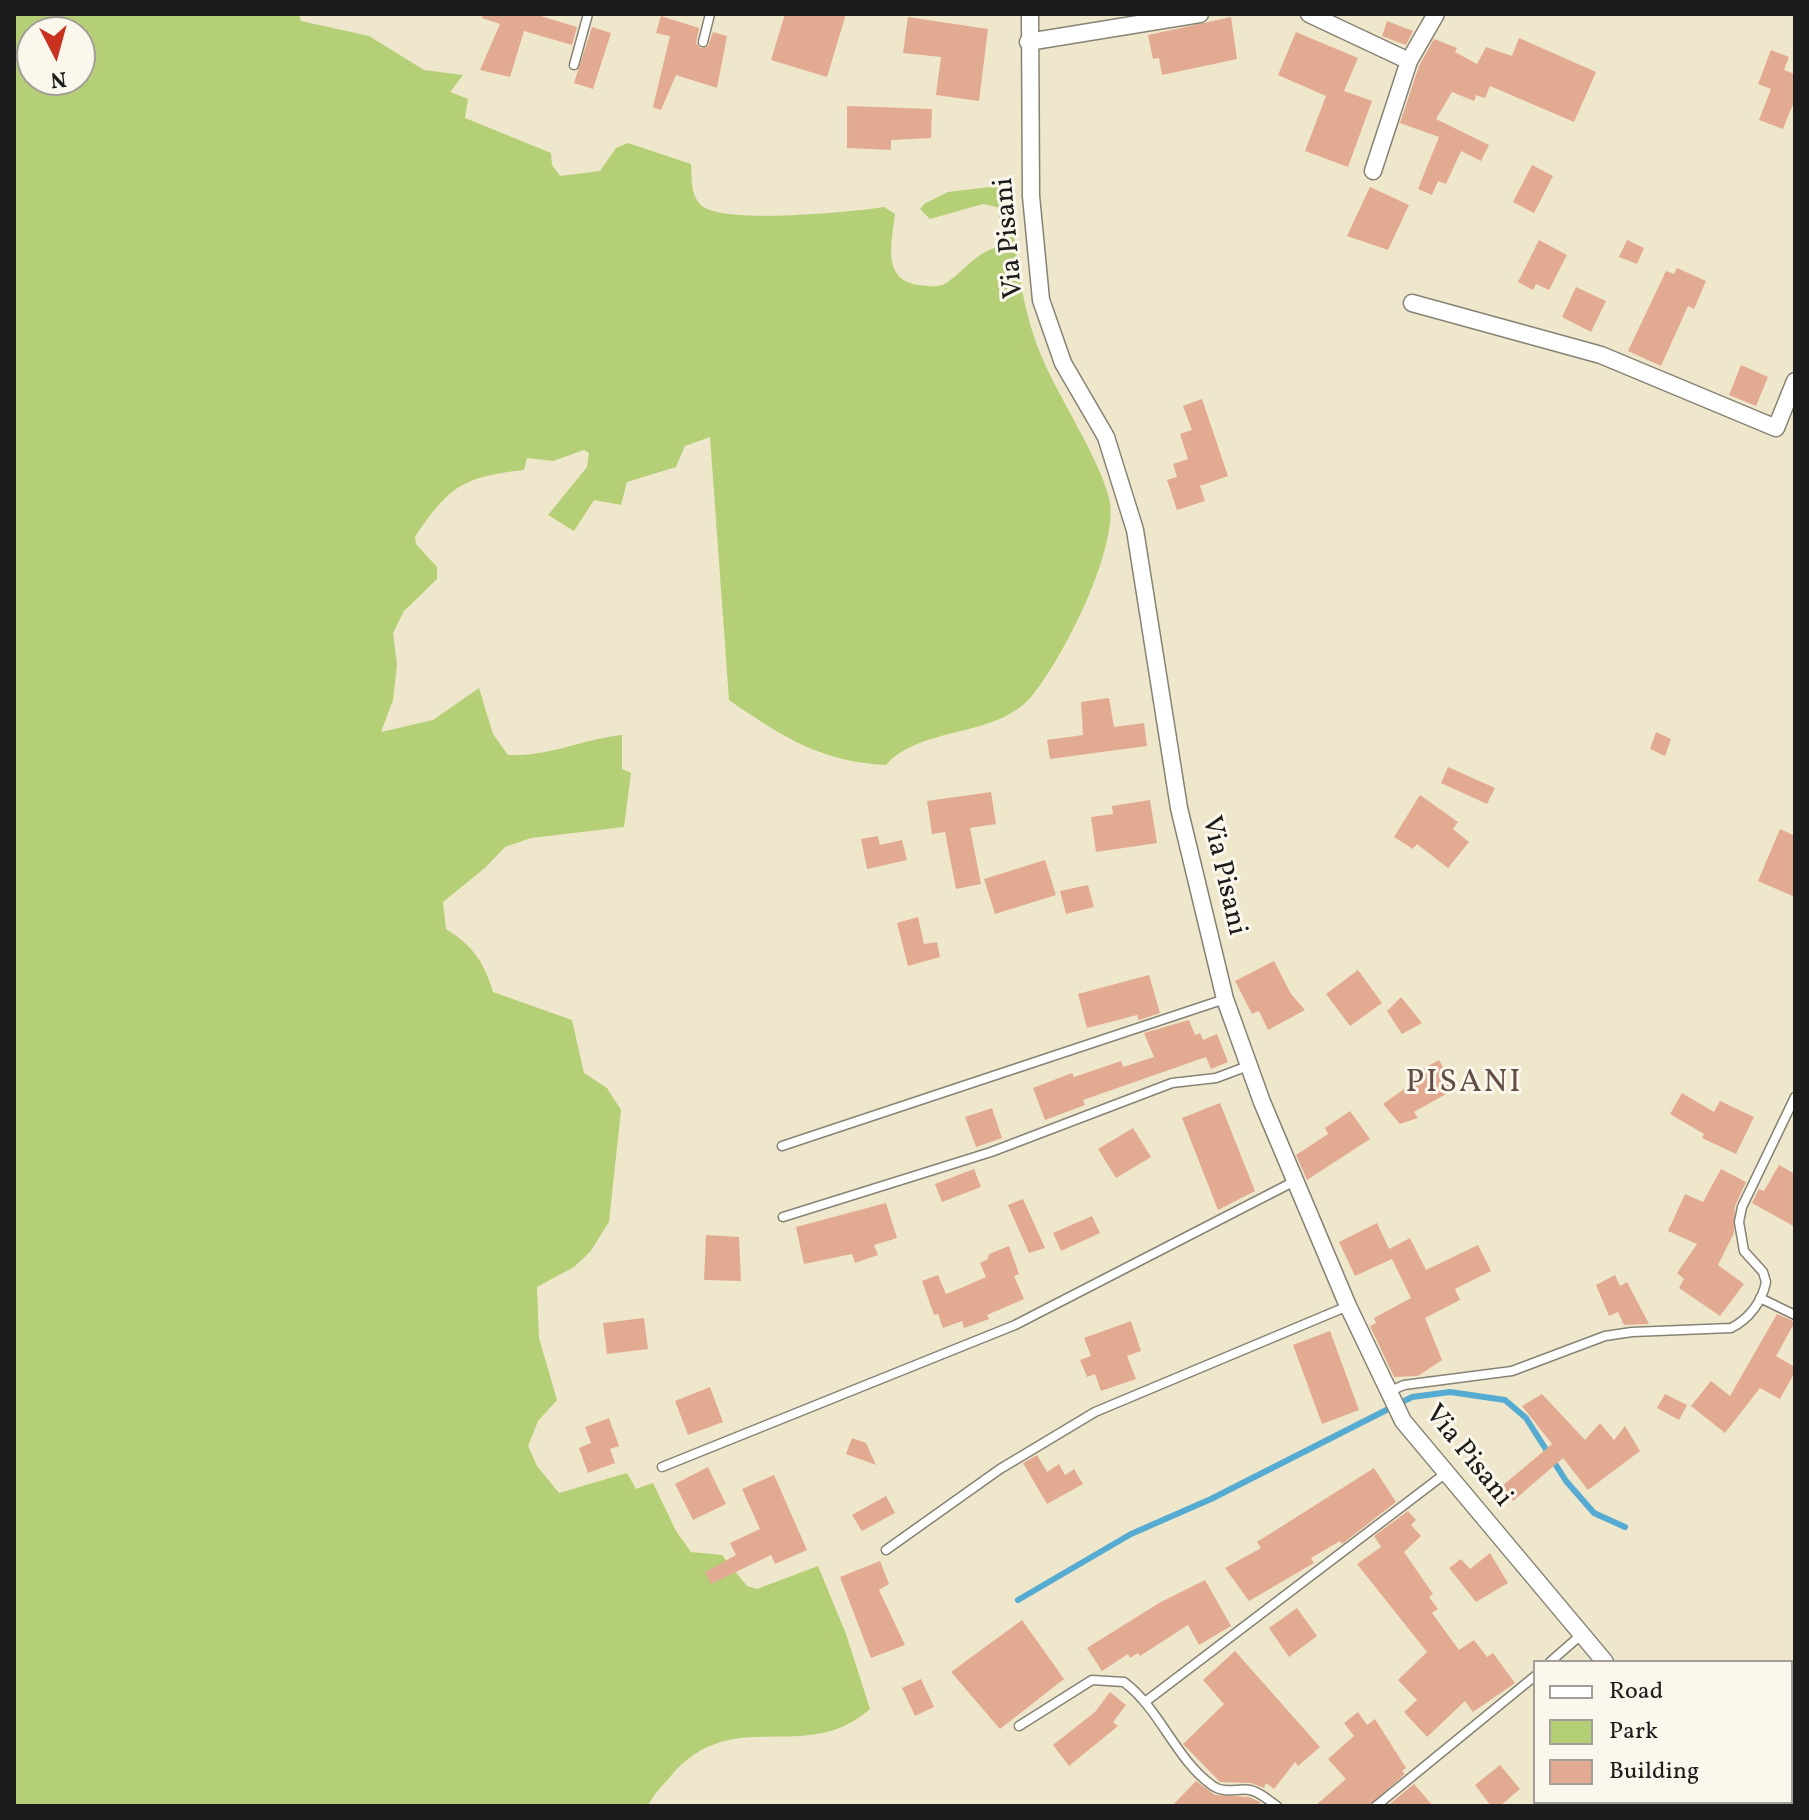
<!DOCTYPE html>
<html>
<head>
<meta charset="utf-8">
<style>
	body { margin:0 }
	#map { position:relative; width:1809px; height:1820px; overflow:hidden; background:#efe7cb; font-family:Vollkorn,serif }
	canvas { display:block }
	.frame { position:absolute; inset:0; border:16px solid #1c1c1c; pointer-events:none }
	.legend { position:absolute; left:1533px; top:1660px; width:260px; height:144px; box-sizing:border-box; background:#fbf7ec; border:2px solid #a29f99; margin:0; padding:10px 14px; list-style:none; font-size:24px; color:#1c1c1c }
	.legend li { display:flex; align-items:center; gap:16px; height:40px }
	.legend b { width:40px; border:2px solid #a29f99 }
	.north { position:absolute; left:16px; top:16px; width:80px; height:80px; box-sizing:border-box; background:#fbf7ec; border:2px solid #a29f99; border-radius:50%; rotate:174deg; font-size:22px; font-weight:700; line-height:32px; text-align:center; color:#1c1c1c }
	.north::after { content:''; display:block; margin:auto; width:28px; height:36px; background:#c8321e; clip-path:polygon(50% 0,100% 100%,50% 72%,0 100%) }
</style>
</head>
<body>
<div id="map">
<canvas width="1809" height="1820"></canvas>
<div class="frame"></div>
<ul class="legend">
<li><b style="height:10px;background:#fff"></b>Road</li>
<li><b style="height:22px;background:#b4cf75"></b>Park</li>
<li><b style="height:22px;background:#e3aa92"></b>Building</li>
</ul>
<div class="north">N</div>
</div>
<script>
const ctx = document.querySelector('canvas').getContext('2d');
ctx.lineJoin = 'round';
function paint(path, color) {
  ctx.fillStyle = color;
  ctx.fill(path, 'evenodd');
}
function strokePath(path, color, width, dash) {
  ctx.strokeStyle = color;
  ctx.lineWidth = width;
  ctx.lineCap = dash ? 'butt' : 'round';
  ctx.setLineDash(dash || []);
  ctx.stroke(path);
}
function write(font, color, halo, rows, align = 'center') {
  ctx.font = font + ' Vollkorn,serif';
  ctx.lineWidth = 6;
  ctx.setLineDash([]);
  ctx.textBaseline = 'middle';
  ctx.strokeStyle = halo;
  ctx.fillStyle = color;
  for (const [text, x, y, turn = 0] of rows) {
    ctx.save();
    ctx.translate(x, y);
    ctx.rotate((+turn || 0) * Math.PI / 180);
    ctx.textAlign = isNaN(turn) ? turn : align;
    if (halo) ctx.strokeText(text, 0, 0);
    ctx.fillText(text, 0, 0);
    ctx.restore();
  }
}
paint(new Path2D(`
	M1599,1802H1710L1713,1806H1603Z`), '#f7d0c9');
paint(new Path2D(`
	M14,14H299L301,21L369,36L424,70L463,75L450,92L468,99L465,118L551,153L552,165L560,176L600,171L616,148L628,143L691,164C692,178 690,194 701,205C721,225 853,212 884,207L895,214C892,242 881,280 919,285C930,286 939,289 949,281C971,265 975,252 1005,245L997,207L983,204L930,219L920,209L924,204L948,192L999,186L1009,195C1016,249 1020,305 1041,355C1059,399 1098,455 1109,498C1121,545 1062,661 1031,697C994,739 922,725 886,765C821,762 781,736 729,700L710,437L685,446L676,467L627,482L621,505L594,500L574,531L548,515L587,467L589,453L584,450L553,461L527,458L524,470C463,477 449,486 415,537L416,544L437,567V579L404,611L393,633L397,665L393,700L381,732L433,720L479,688L493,734L508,755C549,757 583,739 622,735V769L631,773L624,827L531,838L505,847L486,867L443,902L446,929C473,946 484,962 493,992L572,1020L584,1073L607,1088L621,1110L609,1222L590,1252L574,1267L537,1287L539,1338L557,1400L538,1421L528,1446L537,1466L559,1493L627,1473L636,1489L653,1483L676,1531L691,1552L722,1555L747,1586L757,1589L818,1566L846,1634L870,1709C804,1767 732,1702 670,1777C662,1786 653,1795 648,1806H14ZM32,32H80V80H32Z`), '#b4cf75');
strokePath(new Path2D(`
	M1018,1600L1131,1534L1211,1499L1412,1397L1450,1392L1505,1400L1526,1418L1566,1481L1594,1513L1625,1527`), '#56abd2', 6);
paint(new Path2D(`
	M483,14H534L577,27L572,45L524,31L510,77L480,70L500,24L482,18Z
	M785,14H846L827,77L771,60Z
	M661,16L699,28L696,43L701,48L708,46L713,32L727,36L717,88L676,75L661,110L653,107L670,36L656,33Z
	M908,17L988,29L979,101L936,95L941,57L903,53Z
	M1231,17L1237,59L1162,75L1159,58L1153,59L1148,35Z
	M1387,21L1413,31L1406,45L1382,36Z
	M592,27L611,33L593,89L574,83Z
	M1296,32L1358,58L1344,91L1372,101L1348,167L1305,151L1326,96L1278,75Z
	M1519,38L1596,72L1574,122L1490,86L1485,98L1476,95L1474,101L1452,92L1436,119L1489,145L1481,161L1461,151L1446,184L1438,181L1432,195L1418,189L1439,137L1400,123L1419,66L1434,39L1457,48L1455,52L1477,64L1486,47L1512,56Z
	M1771,50L1789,57L1784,70L1795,74V99L1783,129L1759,120L1771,89L1758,84Z
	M847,106L932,109L931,138L891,140V150L847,148Z
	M1532,165L1553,176L1534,213L1513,202Z
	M1370,187L1409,205L1388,250L1347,236Z
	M1539,240L1567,255L1549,290L1536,284L1533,290L1518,282Z
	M1627,240L1644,248L1637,264L1619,257Z
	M1677,268L1706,281L1694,309L1688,306L1661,366L1628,351L1666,271L1674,274Z
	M1576,287L1606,301L1591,332L1562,317Z
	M1741,365L1768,377L1756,406L1729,395Z
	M1202,399L1228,476L1200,486L1205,501L1177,510L1167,480L1177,477L1173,464L1188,459L1180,434L1192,430L1183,406Z
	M1109,698L1114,727L1144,723L1147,746L1050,759L1047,740L1083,735L1081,702Z
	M1656,732L1671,739L1665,756L1650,749Z
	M1448,767L1495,788L1487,804L1441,783Z
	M991,792L996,824L970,828L981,884L956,889L945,832L932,834L927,801Z
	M1420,795L1458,822L1453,829L1469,842L1448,868L1417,844L1413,849L1394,837Z
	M1150,800L1157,843L1096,852L1091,817L1113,814L1112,806Z
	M1780,829L1795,836V897L1758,881Z
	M878,836L880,845L902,840L907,860L867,869L861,839Z
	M1045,860L1056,895L995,914L984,879Z
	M1088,885L1094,907L1066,914L1060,891Z
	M918,917L924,944L937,942L940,957L908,966L897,923Z
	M1274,961L1291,994L1305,1010L1268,1030L1259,1011L1252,1014L1235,981Z
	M1358,970L1382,1003L1350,1026L1326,994Z
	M1149,975L1160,1013L1139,1020L1137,1015L1087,1028L1078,994Z
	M1401,997L1422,1023L1402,1034L1387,1011Z
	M1189,1020L1195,1035L1200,1033L1203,1040L1217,1034L1228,1062L1211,1069L1206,1057L1083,1100L1085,1105L1045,1120L1033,1088L1072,1073L1074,1077L1121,1061L1123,1067L1154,1057L1144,1033Z
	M1439,1060L1455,1089L1414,1112L1418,1118L1400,1124L1383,1104L1414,1082L1410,1076Z
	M1682,1093L1714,1112L1720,1101L1754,1117L1736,1154L1702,1138L1704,1134L1670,1114Z
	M1220,1103L1255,1191L1218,1210L1182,1118Z
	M992,1108L1002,1138L976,1147L965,1117Z
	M1350,1111L1370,1139L1307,1180L1296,1155L1328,1134L1325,1128Z
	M1133,1128L1151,1157L1116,1178L1098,1149Z
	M1779,1165L1795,1174V1227L1752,1203L1759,1189L1764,1191Z
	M974,1169L981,1187L942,1202L935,1184Z
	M1721,1169L1746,1182L1735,1206L1734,1233L1718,1265L1744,1284L1720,1316L1679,1288L1684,1279L1677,1273L1697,1244L1668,1231L1685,1194L1703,1202Z
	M1023,1199L1045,1248L1029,1253L1008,1205Z
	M886,1203L897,1238L874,1245L878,1255L855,1263L852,1254L804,1264L796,1227Z
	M1092,1216L1100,1233L1061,1251L1053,1233Z
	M1377,1223L1389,1249L1410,1238L1426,1270L1478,1245L1491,1271L1455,1289L1460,1300L1425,1318L1442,1360L1418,1376L1394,1377L1370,1326L1376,1323L1374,1318L1411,1298L1392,1259L1355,1276L1339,1242Z
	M706,1235L739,1237L741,1281L704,1280Z
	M1009,1246L1019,1274L1014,1276L1024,1299L987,1315L989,1319L964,1328L962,1321L943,1328L938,1314L934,1315L922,1281L938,1275L946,1294L961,1288L986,1277L980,1263L988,1259L989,1254Z
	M1615,1275L1620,1286L1627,1282L1649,1324L1624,1325L1618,1312L1609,1316L1596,1285Z
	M1777,1314L1795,1322L1776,1356L1795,1367V1372L1780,1399L1760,1388L1725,1433L1691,1406L1711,1381L1730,1396Z
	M644,1318L648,1349L607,1354L603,1323Z
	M1131,1321L1141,1351L1127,1356L1136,1379L1101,1391L1095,1374L1087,1377L1080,1360L1091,1356L1084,1338Z
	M1330,1331L1359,1410L1322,1424L1293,1345Z
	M710,1387L723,1422L688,1435L675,1401Z
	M1542,1394L1585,1440L1600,1423L1614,1440L1625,1426L1640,1451L1588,1490L1563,1458L1513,1501L1501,1487L1552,1444L1522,1406Z
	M1665,1394L1687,1405L1679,1420L1657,1408Z
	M609,1418L619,1446L610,1449L615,1463L588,1473L579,1448L591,1443L585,1427Z
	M852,1438L866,1443L876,1465L846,1454Z
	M1037,1455L1047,1472L1059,1464L1065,1475L1074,1469L1083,1484L1047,1504L1023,1463Z
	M708,1467L726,1504L693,1520L675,1484Z
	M1374,1468L1396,1502L1342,1544L1340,1541L1311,1558L1314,1563L1249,1601L1225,1568L1261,1548L1257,1542Z
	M774,1475L807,1550L775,1564L771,1555L711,1584L705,1572L736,1555L730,1543L760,1529L742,1489Z
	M886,1496L895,1513L862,1531L852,1515Z
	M1408,1511L1416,1520L1411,1525L1421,1536L1404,1552L1433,1594L1429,1597L1438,1609L1432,1613L1459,1650L1474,1640L1487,1657L1493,1653L1515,1683L1473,1712L1465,1701L1427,1737L1404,1712L1417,1700L1398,1680L1427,1652L1357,1564L1381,1547L1374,1536Z
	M1490,1553L1508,1583L1476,1602L1449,1568L1461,1559L1470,1569Z
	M880,1561L889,1584L879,1590L905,1645L871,1658L840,1577Z
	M1205,1580L1231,1626L1199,1645L1188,1625L1140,1656L1138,1653L1130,1658L1128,1654L1102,1671L1087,1648L1159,1603Z
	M1297,1608L1317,1636L1289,1657L1269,1628Z
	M1022,1620L1064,1679L1000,1729L951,1672Z
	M1235,1651L1320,1747L1298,1766L1295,1762L1274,1789L1266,1783L1264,1788L1251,1783L1220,1782L1183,1744L1224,1704L1203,1680Z
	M921,1679L934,1707L915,1716L902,1688Z
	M1110,1692L1126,1705L1113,1722L1118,1726L1069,1766L1053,1745L1095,1712Z
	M1358,1712L1367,1725L1375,1719L1406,1768L1402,1771L1405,1774L1369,1806H1315L1346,1779L1328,1759L1354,1736L1344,1723Z
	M1500,1765L1520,1789L1500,1806H1491L1475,1785Z
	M1196,1781L1215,1795L1249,1797L1260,1802L1259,1806H1172Z
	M1414,1784L1433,1806H1387Z`), '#e3aa92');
const service = new Path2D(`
	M703,42L710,14
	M574,65L588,14
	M782,1146L1225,999
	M783,1217L991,1152L1172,1083L1216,1078L1248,1066
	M1760,1298L1795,1315
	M1388,1392L1404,1385L1512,1371L1605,1336L1632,1332L1731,1328C1749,1319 1762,1302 1766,1282L1763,1272L1744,1251L1739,1222L1742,1207L1795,1097
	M662,1467L1015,1325L1295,1181
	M886,1550L1000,1469L1095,1412L1348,1306
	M1550,1662L1582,1634
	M1145,1702L1446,1473
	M1019,1726L1092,1680L1124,1682C1161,1710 1175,1759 1213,1786C1225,1794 1237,1788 1250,1790C1260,1792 1268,1800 1277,1806
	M1376,1806L1535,1676`);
const minor = new Path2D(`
	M1030,14L1031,196L1041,300L1063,363L1106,437L1135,530L1179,808L1225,999L1262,1102L1348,1306L1403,1421L1605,1662
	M1309,14L1409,61
	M1028,42L1200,14
	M1373,171L1409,61L1436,14
	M1412,303L1601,355L1776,428L1795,381
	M1717,1802L1721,1806`);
strokePath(service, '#868274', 11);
strokePath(minor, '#868274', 19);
strokePath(service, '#fff', 8);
strokePath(minor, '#fff', 16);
write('28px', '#1c1c1c', '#fbf7ec', [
	["Via Pisani",1011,238,-95],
	["Via Pisani",1222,876,77],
	["Via Pisani",1467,1457,51]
]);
ctx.letterSpacing = '2px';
write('32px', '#624e45', '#fbf7ec', [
	["PISANI",1464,1085]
]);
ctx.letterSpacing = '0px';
</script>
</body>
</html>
